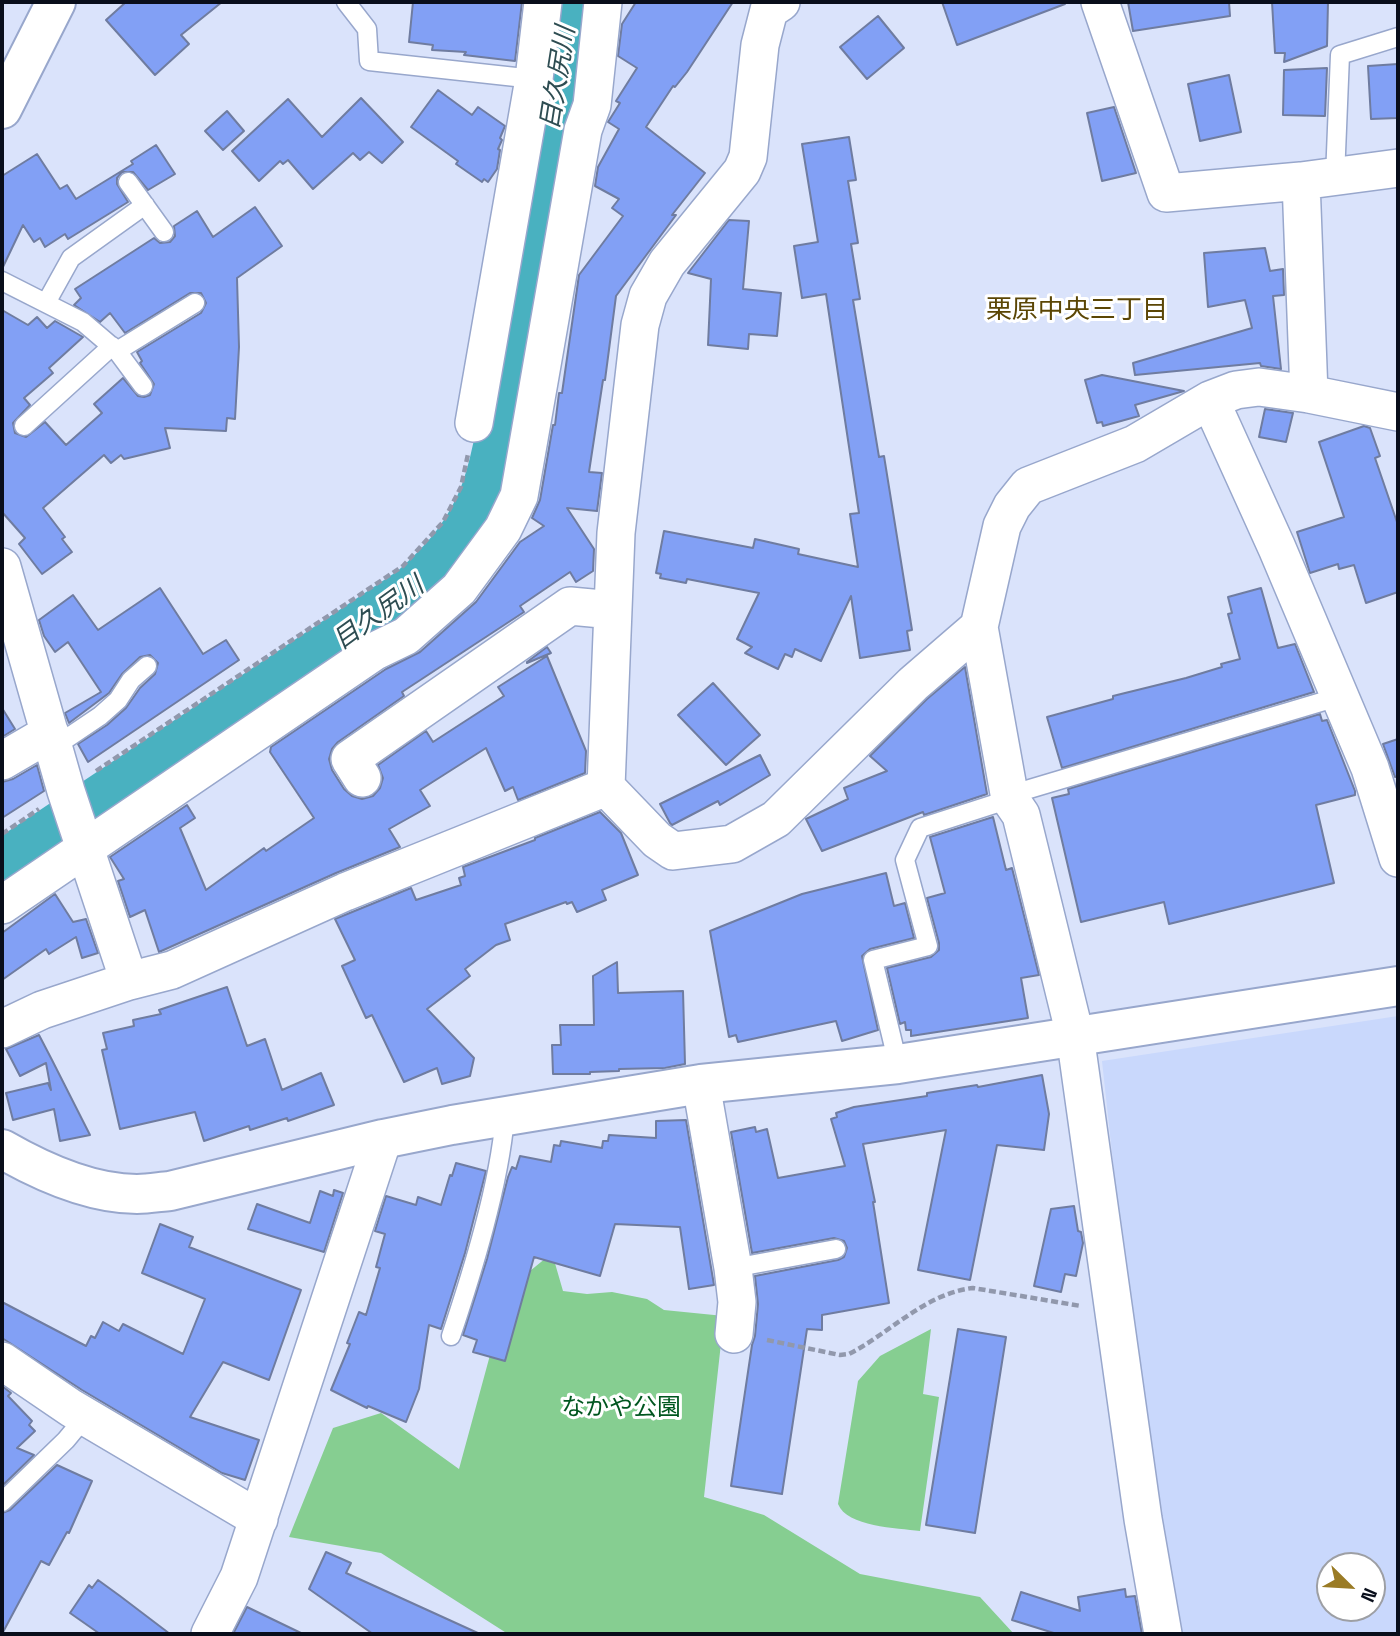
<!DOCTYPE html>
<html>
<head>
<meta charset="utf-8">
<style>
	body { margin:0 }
	#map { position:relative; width:1400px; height:1636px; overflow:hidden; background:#dae3fb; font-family:"Space Grotesk",sans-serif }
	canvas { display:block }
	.frame { position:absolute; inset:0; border:4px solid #090e1b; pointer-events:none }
	.north { position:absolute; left:1316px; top:1552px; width:70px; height:70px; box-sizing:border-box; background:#fff; border:2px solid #9d9fa4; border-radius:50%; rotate:114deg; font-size:19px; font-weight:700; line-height:28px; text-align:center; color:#090e1b }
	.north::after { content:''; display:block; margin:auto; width:24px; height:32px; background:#9a7b25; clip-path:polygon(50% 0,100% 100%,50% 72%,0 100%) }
</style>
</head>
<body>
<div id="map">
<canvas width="1400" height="1636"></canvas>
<div class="frame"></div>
<div class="north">N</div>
</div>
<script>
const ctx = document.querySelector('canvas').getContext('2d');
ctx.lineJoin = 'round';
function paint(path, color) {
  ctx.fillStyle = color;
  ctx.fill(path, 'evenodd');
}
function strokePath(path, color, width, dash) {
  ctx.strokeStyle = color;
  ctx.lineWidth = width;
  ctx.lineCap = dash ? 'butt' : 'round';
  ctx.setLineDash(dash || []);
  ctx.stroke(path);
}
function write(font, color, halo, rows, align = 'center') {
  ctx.font = font + ' "Space Grotesk","Noto Sans JP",sans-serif';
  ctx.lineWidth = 6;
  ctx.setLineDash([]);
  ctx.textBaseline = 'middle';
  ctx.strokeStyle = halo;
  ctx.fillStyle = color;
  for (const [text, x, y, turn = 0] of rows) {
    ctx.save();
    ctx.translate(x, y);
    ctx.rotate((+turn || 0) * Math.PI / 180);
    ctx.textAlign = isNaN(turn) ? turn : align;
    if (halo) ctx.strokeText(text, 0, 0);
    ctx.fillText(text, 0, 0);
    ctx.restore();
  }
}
paint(new Path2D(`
	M1398,1016V1634H1175L1150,1502L1102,1061ZM1330,1566H1372V1608H1330Z`), '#c9d8fc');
paint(new Path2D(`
	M552,1253L563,1291L587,1294L612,1292L647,1299L664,1310L724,1316L704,1497L764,1515L860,1574L980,1597L1014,1634H508L381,1553L289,1537L333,1428L381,1413L459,1469L508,1289Z
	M931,1329L923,1394L939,1397L920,1531C897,1528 847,1527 838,1504L858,1381L880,1356Z`), '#86ce91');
strokePath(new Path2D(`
	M2,869L415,593C445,566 466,544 483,507C504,460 509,393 518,342C538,229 559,116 571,2`), '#49b1c0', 56);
const building = new Path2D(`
	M126,2H222L181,35L189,44L155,75L106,20Z
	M413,2H522L515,61L464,55L466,52L432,50L433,45L409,42Z
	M636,2H733L687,72L675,87L673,86L646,127L705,173L672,215H676L616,296L605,380H603L589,472L602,473L597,511L567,508L594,549L593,571L576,582L570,572L520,606L524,612L402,692L404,696L338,742L332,749L329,759L332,770L344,789L352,796L362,799L373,796L380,788L383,778L378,765L426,731L433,742L504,696L498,687L547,656L586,751L585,773L518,800L513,787L505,791L486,748L420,790L430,806L389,829L400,847L336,873L159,952L145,910L130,917L118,881L124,879L110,857L187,805L195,818L180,828L206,890L264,848L266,851L314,818L270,752L271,747L386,669L420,652L476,602L520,542L544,526L532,518L540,500L553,425H555L559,393H562L579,275L623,216L612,208L619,199L595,186L598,167L619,129L608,122L620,103L616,101L637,68L618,56L622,24Z
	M942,2H1065V4L957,45Z
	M1128,2H1229L1230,16L1133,31Z
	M1272,2H1328L1327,46L1284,62L1285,53H1275Z
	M878,16L904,48L867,79L840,47Z
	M1398,64V118L1371,119L1368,66Z
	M1327,68L1325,116L1283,115L1284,70Z
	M1229,75L1241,132L1200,141L1188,84Z
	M438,90L472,115L478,107L505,126L500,138L502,140L498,149L500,150L497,169L488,182L484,179L482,182L456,164L458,161L411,127Z
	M361,98L403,142L382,163L369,152L360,160L353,153L313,189L288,160L283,164L280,161L259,181L232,151L288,99L322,137Z
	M1114,107L1136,173L1102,181L1087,113Z
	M227,111L244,131L223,150L205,131Z
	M849,137L856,180L848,181L858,243L851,244L860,299L853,300L879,457L884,456L912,630L907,631L910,650L860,658L851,596L821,661L795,649L792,657L785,654L778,669L745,653L752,647L737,639L759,593L687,579L686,583L660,578L661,574L656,573L664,531L753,548L755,539L799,549L798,554L858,567L850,514L859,513L826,294L802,298L794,246L818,242L802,144Z
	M156,145L175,174L148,190L133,172H122L117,178V184L128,202L68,239L65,234L45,247L40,238L34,242L23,225L2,269V176L37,154L60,189L67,185L76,199L133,164L131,161Z
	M255,207L282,246L237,278L239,347L235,419L227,418L226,431L165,428L170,448L124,459L121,455L111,463L104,455L43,508L65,537L62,539L72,552L42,574L19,544L25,538L2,512V310L28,325L37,317L47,328L55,321L83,337L49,368L53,373L24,398L30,405L13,423L15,433L26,437L45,422L66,445L102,413L94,404L123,378L138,396L144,397L150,395L154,384L140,363L142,361L137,352L201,313L206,303L201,293H190L125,333L110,313L100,322L74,305L81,298L75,289L154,238L160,243L170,242L175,236L174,226L197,211L213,237Z
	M729,220L749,221L743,289L781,293L777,336L749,334L748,349L708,345L711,279L688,273Z
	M1265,248L1270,271L1283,269L1284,295L1273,296L1281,369L1261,366L1260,363L1135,375L1133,363L1252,328L1245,300L1208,307L1204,253Z
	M1102,375L1184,391L1135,405L1139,416L1103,426L1102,422L1097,423L1085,380Z
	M1265,409L1293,413L1286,442L1259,437Z
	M1364,426L1370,428L1380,456L1375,458L1398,525V592L1366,603L1354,565L1339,569L1338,564L1310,573L1297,532L1344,517L1319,442Z
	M160,588L203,654L226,640L239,660L88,762L78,744L107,725L126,708L140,688L155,674L158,663L150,655L140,657L122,674L109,693L69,723L65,713L101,692L68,642L55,652L44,636L39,620L73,595L98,630Z
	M1261,588L1278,648L1295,644L1314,692L1062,768L1047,717L1113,699V696L1186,678L1222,667L1221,664L1240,659L1228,614L1232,613L1228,597Z
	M547,647L551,653L527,663V662Z
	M965,667L987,794L924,815L923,812L822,851L806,819L848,799L844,788L887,771L870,756L927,699Z
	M713,683L760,735L726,765L678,715Z
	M2,708L15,729L2,737Z
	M1320,714L1322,721L1327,720L1355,791V795L1316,805L1334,883L1169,924L1164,902L1081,922L1052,798L1069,794L1068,789Z
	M1398,739V776L1395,777L1383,744Z
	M760,755L770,775L720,805L718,801L672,825L670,823L660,804Z
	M37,765L44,791L2,818V782L13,779Z
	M600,812L621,833L638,875L602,890L606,900L577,912L572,902L567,904L566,902L505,924L510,940L496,945L465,969L470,976L427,1009L474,1058L470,1076L442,1084L437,1068L404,1082L372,1015L366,1018L342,966L355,960L335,919L411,888L416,900L461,885L459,878L465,876L463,867L535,840V838Z
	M993,817L1006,870L1012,868L1039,975L1021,978L1028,1018L911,1036V1030H906L905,1022L900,1024L887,968L931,957L939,950V943L927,898L945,893L930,837Z
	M886,873L894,906L905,903L914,938L870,949L862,956L878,1030L842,1041L836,1021L738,1042L736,1035L729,1037L710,931L802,894Z
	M55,894L73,922L86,919L98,953L82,958L76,937L49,954L46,949L2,980V933Z
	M617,962L618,993L683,991L685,1064L665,1068L619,1069V1071L590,1072V1074H553L552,1045H561L560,1025H594L593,976Z
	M227,987L247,1046L265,1039L282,1090L321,1073L334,1105L288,1121L287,1118L250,1130L249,1126L204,1141L195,1112L120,1129L102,1050L107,1049L103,1033L134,1026L133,1020L161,1014L159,1010Z
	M39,1035L52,1060L90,1135L60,1141L54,1109L13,1120L6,1093L48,1083L51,1090L46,1063L20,1076L6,1049Z
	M1042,1075L1049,1114L1044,1150L997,1145L970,1280L918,1270L946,1130L863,1144L875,1202H873L889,1303L822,1315V1330L807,1329L782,1494L731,1486L752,1345L755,1336L758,1304L755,1276L838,1260L844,1257L847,1248L844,1241L834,1238L752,1253L731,1132L755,1127L756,1132L767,1129L778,1178L845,1166L831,1119L837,1117L836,1113L854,1107L927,1096V1093L977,1085L978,1087Z
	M686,1120L714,1285L689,1289L680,1227L615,1224L600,1276L534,1257L505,1361L473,1352L477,1340L463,1335L487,1259L508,1177L512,1167L516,1169L520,1156L551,1162L554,1145L560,1146L561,1141L602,1148L603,1141H608L609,1135L656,1138V1121Z
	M456,1163L486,1171L465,1253L441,1329L429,1325L419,1389L406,1422L368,1406L367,1408L331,1390L350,1344L347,1343L359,1312L366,1315L380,1268L376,1267L385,1234L375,1231L386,1196L416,1205L418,1197L441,1205L450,1175L452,1176Z
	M334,1190L343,1193L324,1252L248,1229L257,1204L310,1223L320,1191L333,1196Z
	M1074,1206L1078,1231L1081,1232L1083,1243L1076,1276L1065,1274L1061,1292L1034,1286L1051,1209Z
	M160,1224L193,1237L189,1247L301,1290L269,1380L223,1362L190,1417L259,1440L245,1480L222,1473L82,1390L2,1338V1302L86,1346L91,1336L95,1338L103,1322L119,1331L123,1324L183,1354L205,1299L142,1273Z
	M958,1329L1006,1337L975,1533L926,1525Z
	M2,1386L11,1393L8,1396L32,1421L29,1425L35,1431L17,1448L34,1455L2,1486Z
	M57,1465L92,1481L69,1533L67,1532L49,1565L41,1561L2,1634V1513L10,1510Z
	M326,1552L351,1563L346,1573L480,1634H373L309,1589Z
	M98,1580L120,1596L170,1634H100L70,1613L89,1585L92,1588Z
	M1125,1589L1126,1597L1135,1596L1142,1634H1057L1012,1620L1021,1592L1080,1611L1078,1597Z
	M247,1607L303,1634H233Z`);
paint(building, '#82a0f5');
strokePath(building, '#6f7ca0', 2);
const lane = new Path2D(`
	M346,2L367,29L369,61L534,79
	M1335,177L1340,55L1398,37
	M128,182L164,232
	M2,281L83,322L117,351L143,386
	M46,303L71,258L145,205
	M117,351L195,303
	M24,426L112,346
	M54,747L100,716L118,700L131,680L147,666
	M898,1064L873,960L928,946L905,860L920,828L1010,799L1016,793L1338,697
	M733,1268L836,1249
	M451,1336C473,1270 499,1186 505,1117
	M2,1502L66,1440L85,1417`);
const street = new Path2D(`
	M781,2L769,10L760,45L748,157L742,171L667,263L648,296L640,325L616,533L606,787L657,840L673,851L732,844L776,819L913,684L979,627
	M1100,2L1166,193L1301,181L1398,168
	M1309,394L1398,412
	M1210,400L1277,548L1370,768L1398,858
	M474,423L534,79L543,2
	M2,567L66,791L129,981
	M2,761L50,733
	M362,778L350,759L570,606L613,610
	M2,905L375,651L406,636L459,589L503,529L519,496L583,130L592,105L603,2
	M2,1029L42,1010L129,981L172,970L345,892L606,787
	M701,1084L733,1268L737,1302L734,1334
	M2,1361L71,1408L259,1519
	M210,1634L239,1577L383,1139
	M1163,1634L1143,1519L1075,1035L1021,815L1010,799L979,627L1002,526L1012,506L1028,486L1135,444L1210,400L1236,390L1259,387L1309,394L1301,181`);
const secondary = new Path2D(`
	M2,109L56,2
	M2,1149C42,1172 90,1194 137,1194C148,1194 159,1192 170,1191L383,1139L452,1125L701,1084L898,1064L1398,986`);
strokePath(lane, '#98a7cc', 21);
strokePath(street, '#98a7cc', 40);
strokePath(secondary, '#98a7cc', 42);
strokePath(new Path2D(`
	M96,771L403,566L443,522L461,487L468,454
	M2,834L39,809
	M767,1340L840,1355L849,1354C890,1333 926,1293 973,1288L1081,1306`), '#9198ac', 4.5, [7, 3.5]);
strokePath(lane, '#fff', 18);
strokePath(street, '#fff', 37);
strokePath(secondary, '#fff', 38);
write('24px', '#00561f', '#fff', [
	["なかや公園",621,1408]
]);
write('italic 26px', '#2e4d52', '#fff', [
	["目久尻川",559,78,-81],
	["目久尻川",379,614,-36]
]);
write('26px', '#5b4605', '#fff', [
	["栗原中央三丁目",1077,311]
]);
</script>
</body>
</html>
